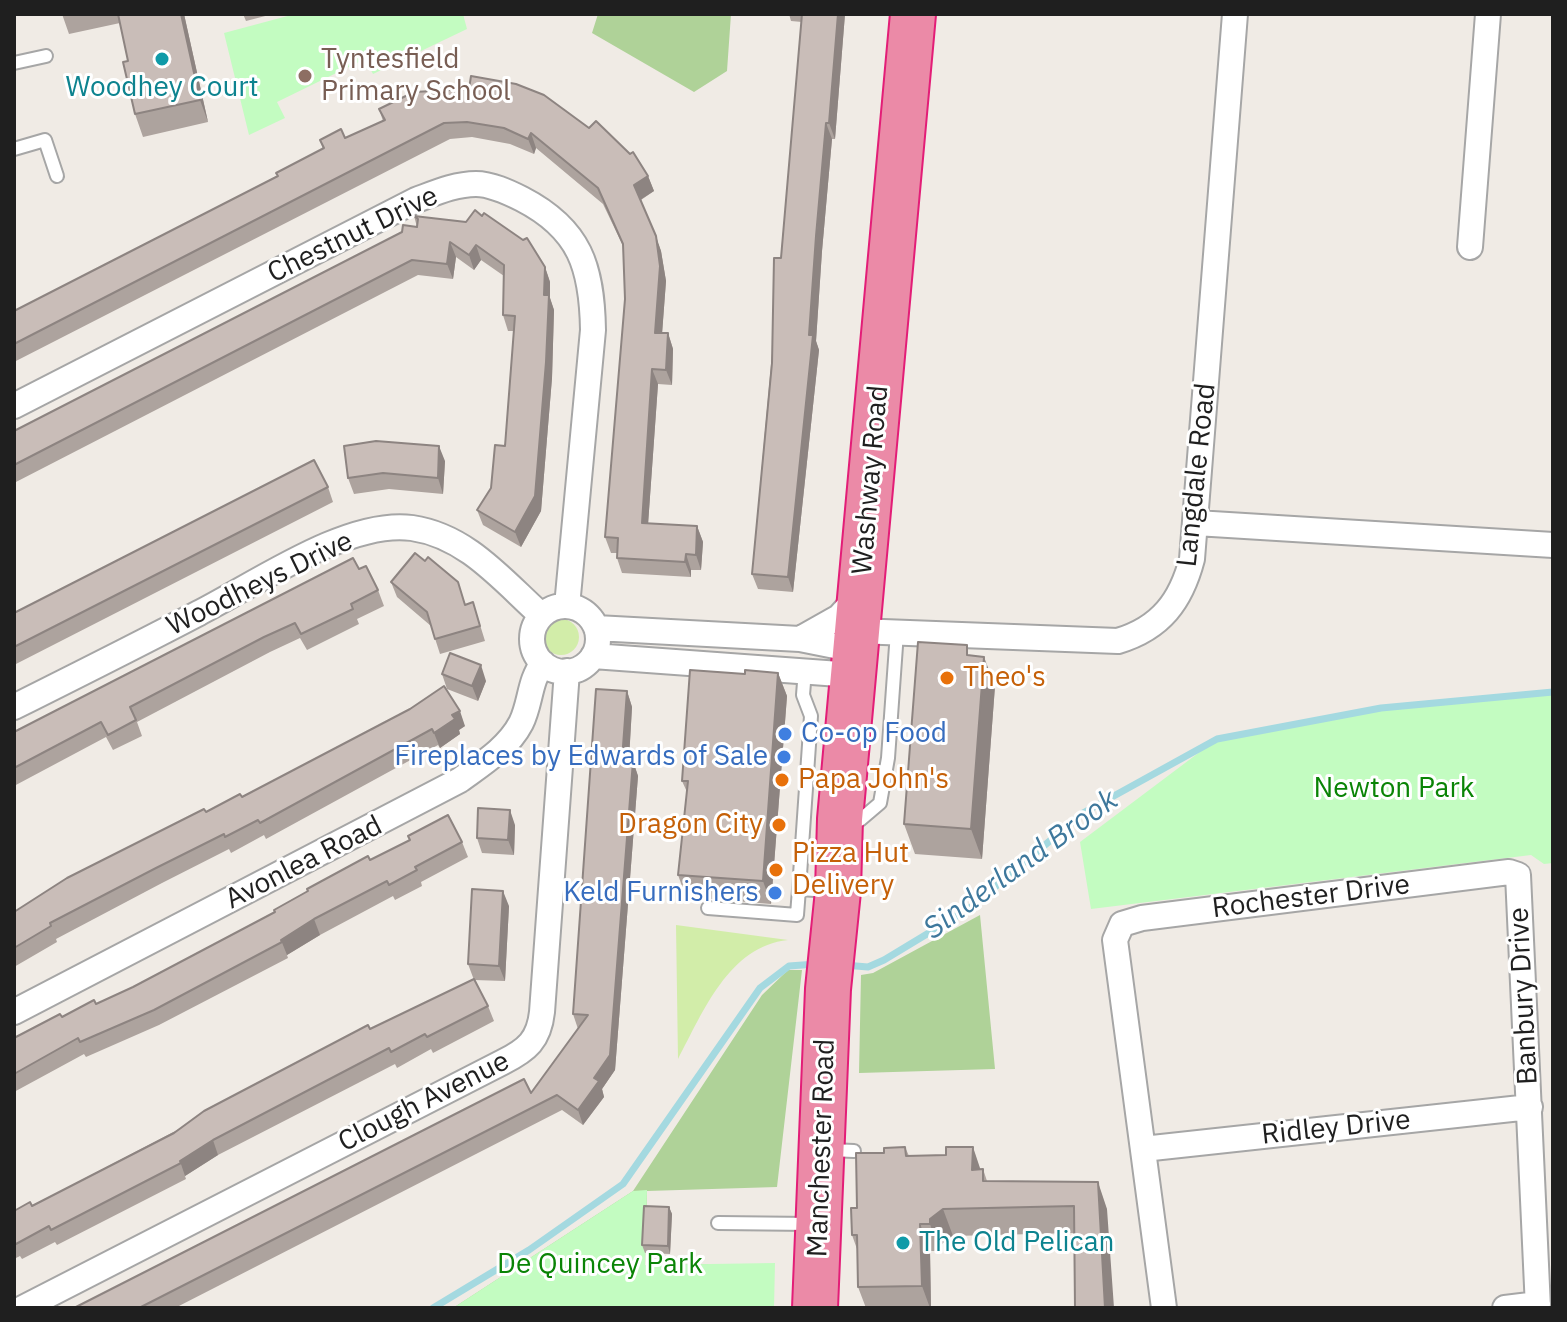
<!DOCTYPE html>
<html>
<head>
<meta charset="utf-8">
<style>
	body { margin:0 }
	#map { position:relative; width:1567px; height:1322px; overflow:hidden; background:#f0ebe5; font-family:"IBM Plex Sans",sans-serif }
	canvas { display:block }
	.frame { position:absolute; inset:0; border:16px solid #1f1f1f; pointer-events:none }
</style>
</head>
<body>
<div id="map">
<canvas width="1567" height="1322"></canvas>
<div class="frame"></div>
</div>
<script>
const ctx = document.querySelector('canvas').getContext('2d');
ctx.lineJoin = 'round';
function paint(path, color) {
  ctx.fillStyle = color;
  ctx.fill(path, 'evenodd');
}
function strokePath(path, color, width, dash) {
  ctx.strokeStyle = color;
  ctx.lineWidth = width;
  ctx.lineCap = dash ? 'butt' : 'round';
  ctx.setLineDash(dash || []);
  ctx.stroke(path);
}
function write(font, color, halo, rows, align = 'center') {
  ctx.font = font + ' "IBM Plex Sans",sans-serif';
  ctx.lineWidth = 6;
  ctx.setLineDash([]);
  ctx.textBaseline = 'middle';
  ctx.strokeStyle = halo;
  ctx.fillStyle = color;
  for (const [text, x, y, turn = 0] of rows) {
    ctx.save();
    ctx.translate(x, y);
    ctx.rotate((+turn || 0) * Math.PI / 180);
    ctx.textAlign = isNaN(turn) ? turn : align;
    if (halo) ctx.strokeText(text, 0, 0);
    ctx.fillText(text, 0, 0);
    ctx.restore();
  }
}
paint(new Path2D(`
	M543 637a18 18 0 1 1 36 0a18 18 0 1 1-36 0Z
	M676,925L788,940C729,946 703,1012 678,1059Z`), '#d2eda9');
paint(new Path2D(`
	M598,14H731L727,71L694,92L592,33Z
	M980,915L995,1069L859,1073L861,975L873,973Z
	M788,970H802L777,1187L647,1191L645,1265L748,1264L666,1308H453L633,1191L762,995Z`), '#afd298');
paint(new Path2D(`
	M295,14H463L467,29L373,74L365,59L277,102L285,118L249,135L224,33Z
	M1553,692V863L1544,864L1531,855L1091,909L1080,842L1217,739L1381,708Z
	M647,1190L645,1265L775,1263L774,1308H453L633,1191Z`), '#c3fcc1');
strokePath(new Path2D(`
	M844,965L868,967L884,960L970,908L1083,813L1217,739L1381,708L1553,692
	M433,1308L529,1250L623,1184L760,988L789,966L816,964`), '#a4d9e0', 7);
const lane = new Path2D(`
	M14,63L46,56
	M14,149L45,140L57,176
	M805,670L803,695L811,716L799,889L831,891
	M847,819L860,820L880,803L888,758L897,632
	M708,908L797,915L799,889
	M830,1150L854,1151
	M718,1223L811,1224`);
const street = new Path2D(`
	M1470,247L1488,14
	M14,406L416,200C435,193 455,184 476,184C491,184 508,192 522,199C580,229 592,267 593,330L567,606
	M1196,523L1553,545
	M532 639a33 33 0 1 1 66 0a33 33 0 1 1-66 0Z
	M596,628L800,639L855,650
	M857,631L1118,641C1161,628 1181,601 1192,559L1235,14
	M800,639L839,617L858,596
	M593,656L853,675
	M14,707C76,676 138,645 199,613C256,584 348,519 412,528C467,536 502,580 541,615
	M14,1012L460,780C482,764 508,748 521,723C531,703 529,681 543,663
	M1143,1149L1530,1107
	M23,1308L503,1062C527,1050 539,1040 542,1012L567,671
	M1164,1308L1115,940L1122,924L1142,918L1509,872L1518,875L1538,1308
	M1505,1308L1538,1304`);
const highway = new Path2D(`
	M815,1308L828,989L838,891L840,819L913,14`);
strokePath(lane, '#a6a6a6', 16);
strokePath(street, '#a6a6a6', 28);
strokePath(highway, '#e31d77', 48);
strokePath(lane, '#fff', 12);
strokePath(street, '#fff', 24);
strokePath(highway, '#eb8aa7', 44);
paint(new Path2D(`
	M62,14H184L208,122L143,137L135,114L128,61L120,23L69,34Z
	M243,14H273L246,21Z
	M789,14H845L835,139H832L822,251L816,341L819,350L793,592L758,589L752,574L802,22L791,21Z
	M414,92L648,176L654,191L641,200L661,251L666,281L662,333H668L673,349L672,385L658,384L648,524L697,526L703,542L701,570H691V577L622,573L617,558V553H611L605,537L625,299L624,248L603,204L536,148L534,154L510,144L472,137L450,139L14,362V311L277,176L323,149L320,140L345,138L383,121L379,109Z
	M414,216L545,267L550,282V298L554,310L552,378L541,511L521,547L483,525L477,510L491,488L505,446L514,331H508L503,315L504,276L481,260L474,270L456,257L453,279L418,275L14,483V431L417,227Z
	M445,461L443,494L389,489L354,494L348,478Z
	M328,487L333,502L14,665V613Z
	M359,569L378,590L384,606L357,619L359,624L307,650L300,638L270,652L137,722L142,736L113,750L106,737L14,786V732Z
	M391,582L466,604L473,602L485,641L440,654L431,626L397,597Z
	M971,656L995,686L982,859L915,854L904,824Z
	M778,673L787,696L771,904L686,897L678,875L687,792L682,781L745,674Z
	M442,674L486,681L478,701L447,689Z
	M627,691L632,707L629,760L633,761L638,776L615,1070L602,1089L604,1097L583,1125L562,1110L175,1308H74L531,1093L578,1029L573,1014Z
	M410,709L465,726L459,730L460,734L440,748L438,745L266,839L264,835L231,853L229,849L162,883L56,939L57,942L14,967V912L206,812L242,797Z
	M515,825L514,855L482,853L477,838Z
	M462,842L468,857L421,882L422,886L395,900L393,896L320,935L287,955L288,958L159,1025L86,1057L84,1054L14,1092V1038L96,1004L133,987L275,912L370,860Z
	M509,906L505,981L474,980L488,1006L494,1021L433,1053L431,1049L397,1068L395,1064L218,1155L185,1176L186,1179L57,1245L55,1242L22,1259L20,1256L14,1259V1211L32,1206L370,1029L474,980L468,964Z
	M905,1147L909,1156L983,1169L987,1181L1107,1209L1074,1233L953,1236L939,1246V1251H930L931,1308H866L858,1287L857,1249L852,1235L857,1208L884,1153Z
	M669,1207L672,1214L670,1254L645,1253L642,1245Z`), '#ada39e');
paint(new Path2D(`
	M181,14H184L208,122L200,100Z
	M838,14H845L835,139L829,123Z
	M826,123L832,139L822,251L816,341L819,350L793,592L788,577Z
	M531,133L536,148L534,154L528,139Z
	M648,176L654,191L640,200L634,185Z
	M656,236L661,251L666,281L661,348L655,333Z
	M450,242L456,257L453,279L447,264Z
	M476,245L481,260L474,270L469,255Z
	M545,267L550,282V298L554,310L552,378L541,511L521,547L515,532L544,295Z
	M668,333L673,349L672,385L666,370Z
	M652,369L658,384L647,539L642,523Z
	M439,446L445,461L443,494L438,478Z
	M697,526L703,542L701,570L696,555Z
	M686,554L691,570V577L685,562Z
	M984,657L995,686L982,859L971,829Z
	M481,665L486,681L478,701L472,686Z
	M778,673L787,696L771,904L763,881Z
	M627,691L632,707L628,775L622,760Z
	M460,711L465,726L459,730L460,734L440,748L434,733L452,715Z
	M633,761L638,776L615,1070L602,1089L604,1097L583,1125L578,1110Z
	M510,810L515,825L514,855L508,840Z
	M503,891L509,906L505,981L499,966Z
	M314,919L320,935L287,955L281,940Z
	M213,1140L218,1155L185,1176L180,1161Z
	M973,1147L982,1174L972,1170Z
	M1098,1182L1107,1209L1114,1308H1105Z
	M669,1207L672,1214L670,1254L668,1246Z
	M943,1209L953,1236L939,1246V1251L930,1224V1219Z
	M920,1224L930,1251L931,1308H930L922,1286Z`), '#8d8481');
const building = new Path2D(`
	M118,14H181L200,100L135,114L123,62L128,61Z
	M802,14H838L829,123H826L816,236L809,335H813L788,577L752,574L772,363L774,258H781Z
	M471,76L516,84L544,95L589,128L596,121L630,154L633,152L648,176L634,185L656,236L660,266L655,333H668L666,370L652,369L642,523L697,526L696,555L686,554L685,562L617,558L618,538L605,537L625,299L623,244L598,188L531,133L528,139L504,128L467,122L444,123L14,344V311L278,176L276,173L324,148L320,140L341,129L345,138L385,120L379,109L414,92L469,89Z
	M475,210L482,216L484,213L523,240L527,238L545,267L544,295H549L546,362L535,496L515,532L477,510L491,488L495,445L505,446L515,316L503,315L504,265L476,245L469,255L450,242L447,264L412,260L14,465V431L402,232L403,225L417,227L418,219L414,216L466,222Z
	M376,441L439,446L438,478L383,473L348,478L344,446Z
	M314,460L328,487L14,647V613Z
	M415,553L425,561L428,557L458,582L465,605L473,602L480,626L435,639L427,612L391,582Z
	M353,558L359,569L366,566L378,590L351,604L353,609L301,634L295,623L264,637L130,707L136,720L108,735L101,722L14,768V732Z
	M918,642L967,645V655L984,657L971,829L904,824Z
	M450,653L481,665L472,686L442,674Z
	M690,670L745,674V670L778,673L763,881L678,875L688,781H682Z
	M444,686L460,711L452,715L455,719L434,733L432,729L260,823L258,820L225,837L224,834L156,868L50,923L51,926L14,948V912L67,878L204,809L206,812L240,794L242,797L410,709Z
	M596,689L627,691L622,760L633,761L610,1055L594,1078L599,1081L578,1110L557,1095L139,1308H74L524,1079L531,1093L588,1015L573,1014Z
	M478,808L510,810L508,840L477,838Z
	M448,815L462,842L415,867L417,870L389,885L387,881L314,919L281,940L282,942L154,1010L80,1042L78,1038L14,1074V1038L60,1014L62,1017L94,1000L96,1004L133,987L275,912L274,910L308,891L307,889L368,856L370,860L410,840L408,836Z
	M472,889L503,891L499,966L468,964Z
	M474,979L488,1006L427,1037L425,1034L391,1052L389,1048L213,1140L180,1161L181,1163L51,1230L49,1226L16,1244L14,1241V1211L30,1202L32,1206L174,1133L204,1111L368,1025L370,1029Z
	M905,1147L906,1156L946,1155V1147H973L972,1170L983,1169V1181L1098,1182L1105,1308H1075L1074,1206L943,1209L930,1219V1224H920L922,1286L858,1287L857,1235H852L851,1208H857L856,1153H884V1148Z
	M644,1206L669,1207L668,1246L642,1245Z`);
paint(building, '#c9bdb8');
strokePath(building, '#8d8481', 2);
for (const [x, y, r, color] of [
	[162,59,8,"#0f9aa8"],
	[305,76,8,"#8d6e63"],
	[947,678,8,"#e8710a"],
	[785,734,8,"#3f7fe0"],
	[784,757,8,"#3f7fe0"],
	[782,780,8,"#e8710a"],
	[779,825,8,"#e8710a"],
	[776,870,8,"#e8710a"],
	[775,893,8,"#3f7fe0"],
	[903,1243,8,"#0f9aa8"]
]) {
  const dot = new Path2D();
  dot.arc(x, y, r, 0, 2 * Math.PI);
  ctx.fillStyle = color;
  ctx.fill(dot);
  strokePath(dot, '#fff', 3);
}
write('28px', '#785e54', '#fff', [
	["Tyntesfield",321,60],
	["Primary School",321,92]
], 'left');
write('28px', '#0d838f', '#fff', [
	["Woodhey Court",162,88],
	["The Old Pelican",919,1243,"left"]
]);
write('28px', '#1f1f1f', '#fff', [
	["Chestnut Drive",353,235,-26],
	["Langdale Road",1197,475,-84],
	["Washway Road",871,480,-85],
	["Woodheys Drive",260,584,-26],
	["Avonlea Road",304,863,-27],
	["Rochester Drive",1311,897,-7],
	["Banbury Drive",1524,996,-93],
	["Clough Avenue",424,1102,-27],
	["Ridley Drive",1336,1128,-6],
	["Manchester Road",822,1148,-88]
]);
write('28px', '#c56008', '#fff', [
	["Theo's",963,678],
	["Papa John's",798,780],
	["Dragon City",763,825,"right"],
	["Pizza Hut",792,854],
	["Delivery",792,886]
], 'left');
write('28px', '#366cbe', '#fff', [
	["Co-op Food",801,734,"left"],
	["Fireplaces by Edwards of Sale",768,757],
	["Keld Furnishers",759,893]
], 'right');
write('28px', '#0a8406', '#fff', [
	["Newton Park",1394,789],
	["De Quincey Park",600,1265]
]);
write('italic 30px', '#3e789c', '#fff', [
	["Sinderland Brook",1021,865,-36]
]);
</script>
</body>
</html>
